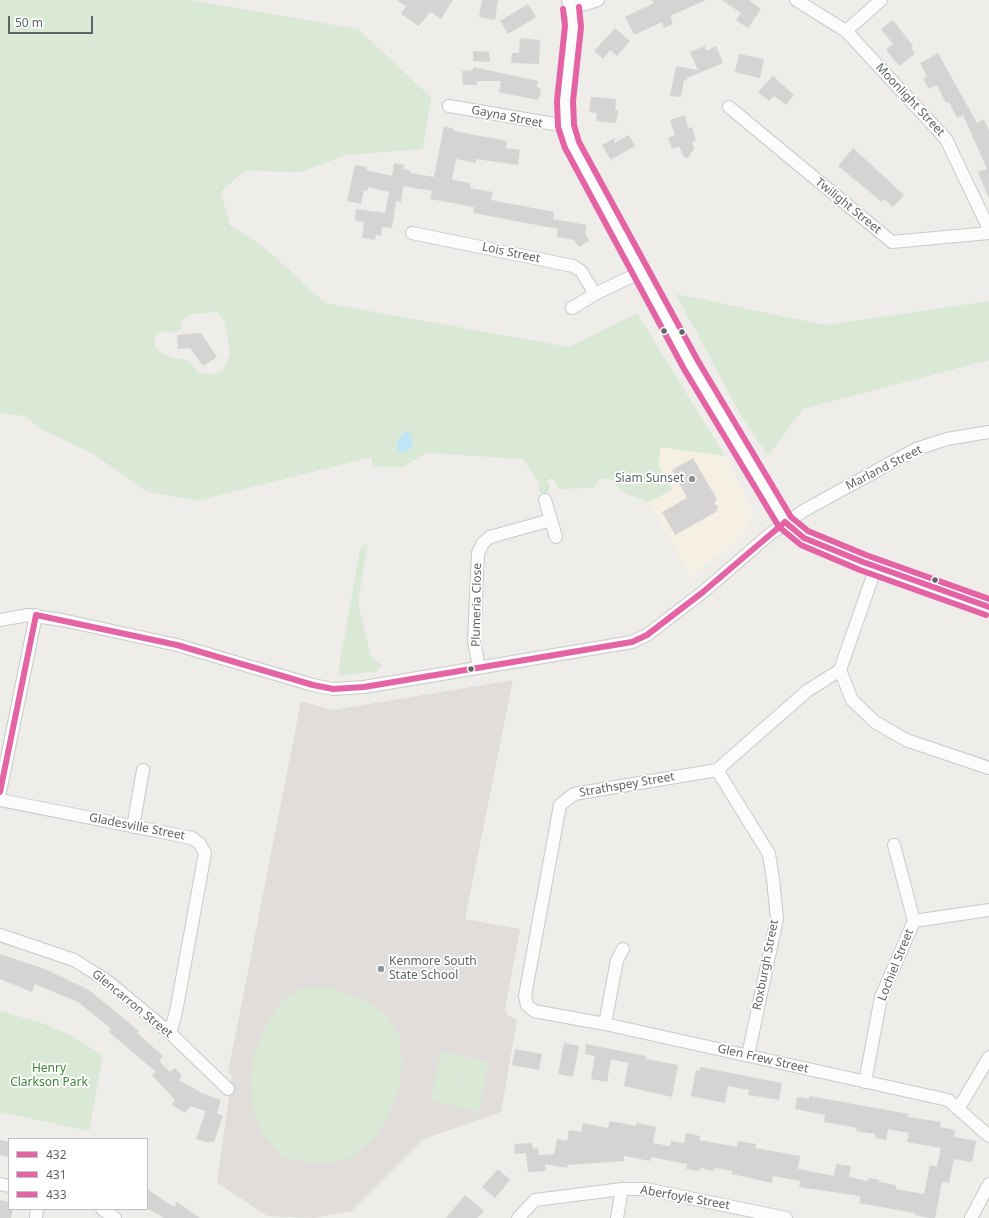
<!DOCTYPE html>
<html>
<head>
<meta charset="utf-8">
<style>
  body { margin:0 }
  #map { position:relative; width:989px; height:1218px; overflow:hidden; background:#eeedea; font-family:"Noto Sans",sans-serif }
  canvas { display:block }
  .legend { position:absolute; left:8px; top:1138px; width:140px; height:72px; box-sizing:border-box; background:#fff; border:1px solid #bfc1c2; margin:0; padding:5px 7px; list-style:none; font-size:12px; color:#5f6467 }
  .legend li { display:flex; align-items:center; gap:8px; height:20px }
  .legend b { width:20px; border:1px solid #bfc1c2 }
  .scale { position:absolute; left:8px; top:16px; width:85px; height:18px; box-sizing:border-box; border:2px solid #5f6467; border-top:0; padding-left:5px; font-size:12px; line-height:14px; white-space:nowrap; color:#5f6467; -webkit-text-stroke:3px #fff; paint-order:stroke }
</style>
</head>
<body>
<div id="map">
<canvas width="989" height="1218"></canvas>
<ul class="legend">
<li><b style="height:5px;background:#e463a4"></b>432</li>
<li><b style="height:5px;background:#e463a4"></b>431</li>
<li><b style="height:5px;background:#e463a4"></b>433</li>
</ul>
<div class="scale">50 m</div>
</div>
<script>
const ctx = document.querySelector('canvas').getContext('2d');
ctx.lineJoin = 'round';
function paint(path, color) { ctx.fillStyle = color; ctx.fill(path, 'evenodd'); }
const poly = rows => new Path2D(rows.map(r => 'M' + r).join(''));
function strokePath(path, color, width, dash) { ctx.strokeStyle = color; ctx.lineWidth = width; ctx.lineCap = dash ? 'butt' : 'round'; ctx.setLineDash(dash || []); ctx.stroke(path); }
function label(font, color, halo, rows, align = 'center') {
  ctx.font = font + ' "Noto Sans",sans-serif'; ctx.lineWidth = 3.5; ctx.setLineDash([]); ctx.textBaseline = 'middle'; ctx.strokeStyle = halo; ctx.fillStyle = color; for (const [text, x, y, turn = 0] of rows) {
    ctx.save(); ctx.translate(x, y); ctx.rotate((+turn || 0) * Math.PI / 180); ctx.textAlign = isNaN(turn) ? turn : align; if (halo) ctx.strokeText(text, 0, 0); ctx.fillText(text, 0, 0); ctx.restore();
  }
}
const commercial = poly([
  [660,447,725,456,752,510,750,524,744,534,691,577,649,502,672,490,659,465]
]);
const education = poly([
  [513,680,465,919,520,929,505,1009,508,1015,517,1020,501,1112,424,1139,352,1211,313,1218,268,1216,217,1183,232,1075,228,1073,301,701,333,710]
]);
const green = poly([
  [0,0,191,0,358,29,431,97,423,149,347,155,300,172,244,171,221,192,230,225,264,247,325,303,569,347,637,313,725,456,660,447,659,465,672,490,649,502,624,493,609,478,600,479,594,488,558,489,556,482,552,478,547,481,550,487,548,492,544,495,539,492,539,483,523,459,426,453,403,467,371,467,372,457,197,501,146,491,93,454,43,430,24,416,0,413],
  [218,312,225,322,230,353,224,369,212,375,199,373,188,360,174,358,162,353,155,347,155,337,161,331,175,333,182,328,181,321,192,314],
  [676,294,826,325,989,301,989,360,803,409,768,456,740,414],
  [368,543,358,603,371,657,383,665,377,671,342,676,338,673,360,549],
  [301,988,329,988,364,999,389,1018,400,1038,402,1061,398,1090,388,1117,373,1139,351,1158,320,1164,283,1157,262,1133,253,1107,251,1077,254,1053,267,1023,281,1002],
  [0,1011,39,1022,69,1034,103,1056,89,1131,0,1112],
  [441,1051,465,1056,454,1106,431,1101],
  [466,1057,489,1062,479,1112,455,1107]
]);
const water = poly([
  [407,430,412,436,411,438,413,444,410,449,402,453,398,451,397,448,398,440]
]);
const building = poly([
  [396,0,453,0,441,19,430,12,419,26,401,14,406,6],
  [482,0,498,0,495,20,479,17],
  [652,0,706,0,670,16,673,24,664,28,662,22,634,35,625,17,654,3],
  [722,0,749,0,761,9,748,28,736,20,741,13],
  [528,4,536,17,508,34,500,21],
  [893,20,913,46,911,48,915,54,899,66,886,50,893,44,881,29],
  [615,28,630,41,617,56,610,50,603,59,594,51],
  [520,38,540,40,539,64,511,63,512,53,519,53],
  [705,46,706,51,716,46,723,63,687,78,687,81,684,80,681,97,670,96,676,66,698,70,690,52],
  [473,51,489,52,490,62,473,61],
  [938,53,977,123,984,119,989,131,989,199,978,172,987,169,963,115,957,118,949,102,946,103,937,85,929,89,923,78,927,76,920,63],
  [739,54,764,59,760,78,735,72],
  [473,67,538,81,537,87,541,88,540,96,537,100,499,92,501,81,477,81,477,85,463,85,462,71,473,70],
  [773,76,794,95,786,105,774,96,769,101,758,92],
  [591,97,616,99,615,110,618,110,616,123,596,121,597,113,589,112],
  [685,115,688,128,692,127,696,141,692,142,694,149,687,159,683,156,679,146,672,149,668,138,675,135,670,120],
  [444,126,454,129,454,131,507,141,506,148,520,150,518,165,476,159,476,163,456,159,452,180,470,183,470,188,493,192,491,200,554,212,553,219,587,225,585,233,589,241,579,247,574,240,557,237,558,229,473,213,474,207,430,199,432,191,403,186,401,202,396,201,392,228,382,227,381,236,376,235,375,240,362,238,364,222,355,221,356,209,385,213,389,192,368,187,368,191,364,190,361,204,347,201,355,165,367,167,366,170,392,176,394,163,404,165,403,169,410,170,410,173,434,177],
  [629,135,635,146,612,159,612,162,602,145,615,138,614,143],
  [853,148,904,195,893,207,884,199,882,202,838,166],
  [201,333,217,357,203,366,190,348,178,349,177,335],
  [693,458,717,499,714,504,718,506,716,512,675,535,662,512,687,498,672,470],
  [0,954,45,969,89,990,139,1031,137,1033,163,1056,159,1061,170,1072,175,1068,182,1076,179,1080,202,1093,221,1100,217,1113,223,1116,214,1142,210,1141,210,1143,196,1139,206,1111,190,1106,185,1113,172,1105,175,1100,152,1075,156,1072,109,1032,111,1029,108,1026,78,1002,35,984,32,992,0,979],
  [564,1043,579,1046,573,1077,558,1074],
  [586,1044,646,1056,646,1059,678,1065,672,1097,624,1086,628,1063,611,1059,607,1082,591,1079,595,1056,585,1054],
  [515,1049,542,1054,539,1070,512,1065],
  [700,1067,782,1083,779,1100,748,1095,749,1090,728,1086,725,1103,691,1096,696,1070,700,1071],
  [809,1096,909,1114,908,1117,941,1122,940,1127,955,1130,954,1137,976,1141,972,1162,954,1159,949,1183,942,1182,935,1218,930,1218,915,1215,915,1213,859,1203,860,1196,799,1187,800,1181,773,1176,772,1183,732,1174,732,1171,715,1168,714,1171,700,1168,699,1171,686,1169,687,1164,651,1157,650,1161,624,1156,624,1161,568,1165,567,1168,545,1164,546,1171,528,1172,526,1153,515,1154,514,1144,532,1143,533,1149,538,1148,539,1155,554,1154,557,1139,567,1141,569,1130,581,1132,583,1123,608,1128,610,1121,636,1126,637,1123,656,1127,653,1143,670,1146,671,1141,684,1143,686,1133,700,1136,699,1140,737,1147,738,1141,756,1144,755,1148,800,1156,798,1169,834,1176,836,1164,851,1166,849,1177,868,1181,869,1178,879,1180,879,1182,896,1185,896,1189,924,1194,930,1165,937,1167,941,1148,907,1142,909,1133,888,1129,886,1140,875,1138,875,1134,856,1131,857,1128,824,1122,825,1115,795,1109,797,1097,809,1099],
  [0,1140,9,1142,9,1157,0,1155],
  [498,1169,510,1180,495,1198,482,1187],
  [147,1189,174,1207,177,1202,200,1218,164,1218,147,1208],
  [465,1195,484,1211,477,1218,446,1218],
  [0,1200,9,1202,9,1209,13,1209,11,1218,0,1218]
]);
const minor = poly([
  [568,0,574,17,565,101,566,126,572,145,691,365,785,522,804,538,863,562,989,607],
  [796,0,846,31,946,139,989,229],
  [571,8,598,0],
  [846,31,881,0],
  [449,106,566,126],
  [729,107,892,242,989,233],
  [412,233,573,266,581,271,595,294],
  [572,308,595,294,641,272],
  [545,500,556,537],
  [876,567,840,670,852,700,875,722,906,740,989,768],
  [0,620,28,615,62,620,177,645,313,685,333,689,364,687,632,642,647,635,703,592,770,534,805,510,916,449,947,439,989,432],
  [479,668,474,641,478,553,483,543,490,537,551,520],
  [840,670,807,691,717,770,574,794,560,805,525,996,527,1005,534,1011,605,1024,948,1100,989,1136],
  [717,770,769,854,773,879,777,919,748,1055],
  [0,792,36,615],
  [0,800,192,838,200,844,205,853,176,1012,170,1033],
  [133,827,143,770],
  [894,845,914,921],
  [0,935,74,960,106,980,170,1033,228,1089],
  [605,1024,617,960,623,949],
  [865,1082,881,997,914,921,989,910],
  [959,1108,989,1057],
  [0,1184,9,1186],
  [102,1209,115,1218],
  [36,1218,37,1209],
  [518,1218,535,1200,622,1189,646,1189,786,1218],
  [617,1218,622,1189],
  [971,1218,989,1184]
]);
const bus1 = poly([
  [785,522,804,538,863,562,989,607],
  [36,615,177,645,313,685,333,689,364,687,632,642,647,635,703,592,785,522],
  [0,792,36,615]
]);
const bus2 = poly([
  [563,9,565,26,557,101,558,127,565,148,684,369,779,527,801,545,860,570,986,615]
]);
const bus3 = poly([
  [579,7,581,27,573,101,574,125,579,142,698,361,791,517,808,531,866,555,989,599]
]);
const markers = [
  [664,331,3.5,"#5f6467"],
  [682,332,3.5,"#5f6467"],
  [692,479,4,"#919495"],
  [935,580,3.5,"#5f6467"],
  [471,669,3.5,"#5f6467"],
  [381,969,4,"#919495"]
];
const streetNames = [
  ["Moonlight Street",910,100,47],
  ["Gayna Street",507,117,11],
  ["Twilight Street",848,206,39],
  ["Lois Street",511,253,12],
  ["Marland Street",884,468,-27],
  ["Plumeria Close",477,605,-89],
  ["Strathspey Street",627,785,-10],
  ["Gladesville Street",137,827,11],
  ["Roxburgh Street",766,965,-79],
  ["Lochiel Street",896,965,-68],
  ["Glencarron Street",132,1004,39],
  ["Glen Frew Street",763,1059,13],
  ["Aberfoyle Street",685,1198,10]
];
const poiNames = [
  ["Siam Sunset",684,479],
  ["Kenmore South",389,962,"left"],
  ["State School",389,976,"left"]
];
const parkNames = [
  ["Henry",49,1069],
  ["Clarkson Park",49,1083]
];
paint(commercial, '#f6f0e4');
paint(education, '#e0ddda');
paint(green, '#dae9d6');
paint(water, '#c0e5f7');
paint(building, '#d5d4d3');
strokePath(minor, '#c9cac9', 14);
strokePath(minor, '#fcfcfc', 12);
strokePath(bus1, '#e463a4', 6);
strokePath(bus2, '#e463a4', 6);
strokePath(bus3, '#e463a4', 6);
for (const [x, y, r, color] of markers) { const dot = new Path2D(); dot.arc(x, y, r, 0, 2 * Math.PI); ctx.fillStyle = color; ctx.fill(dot); strokePath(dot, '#fff', 1.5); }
label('12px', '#5f6467', '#fff', streetNames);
label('12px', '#5f6467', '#fff', poiNames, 'right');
label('12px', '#3e8439', '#fff', parkNames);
</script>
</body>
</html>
